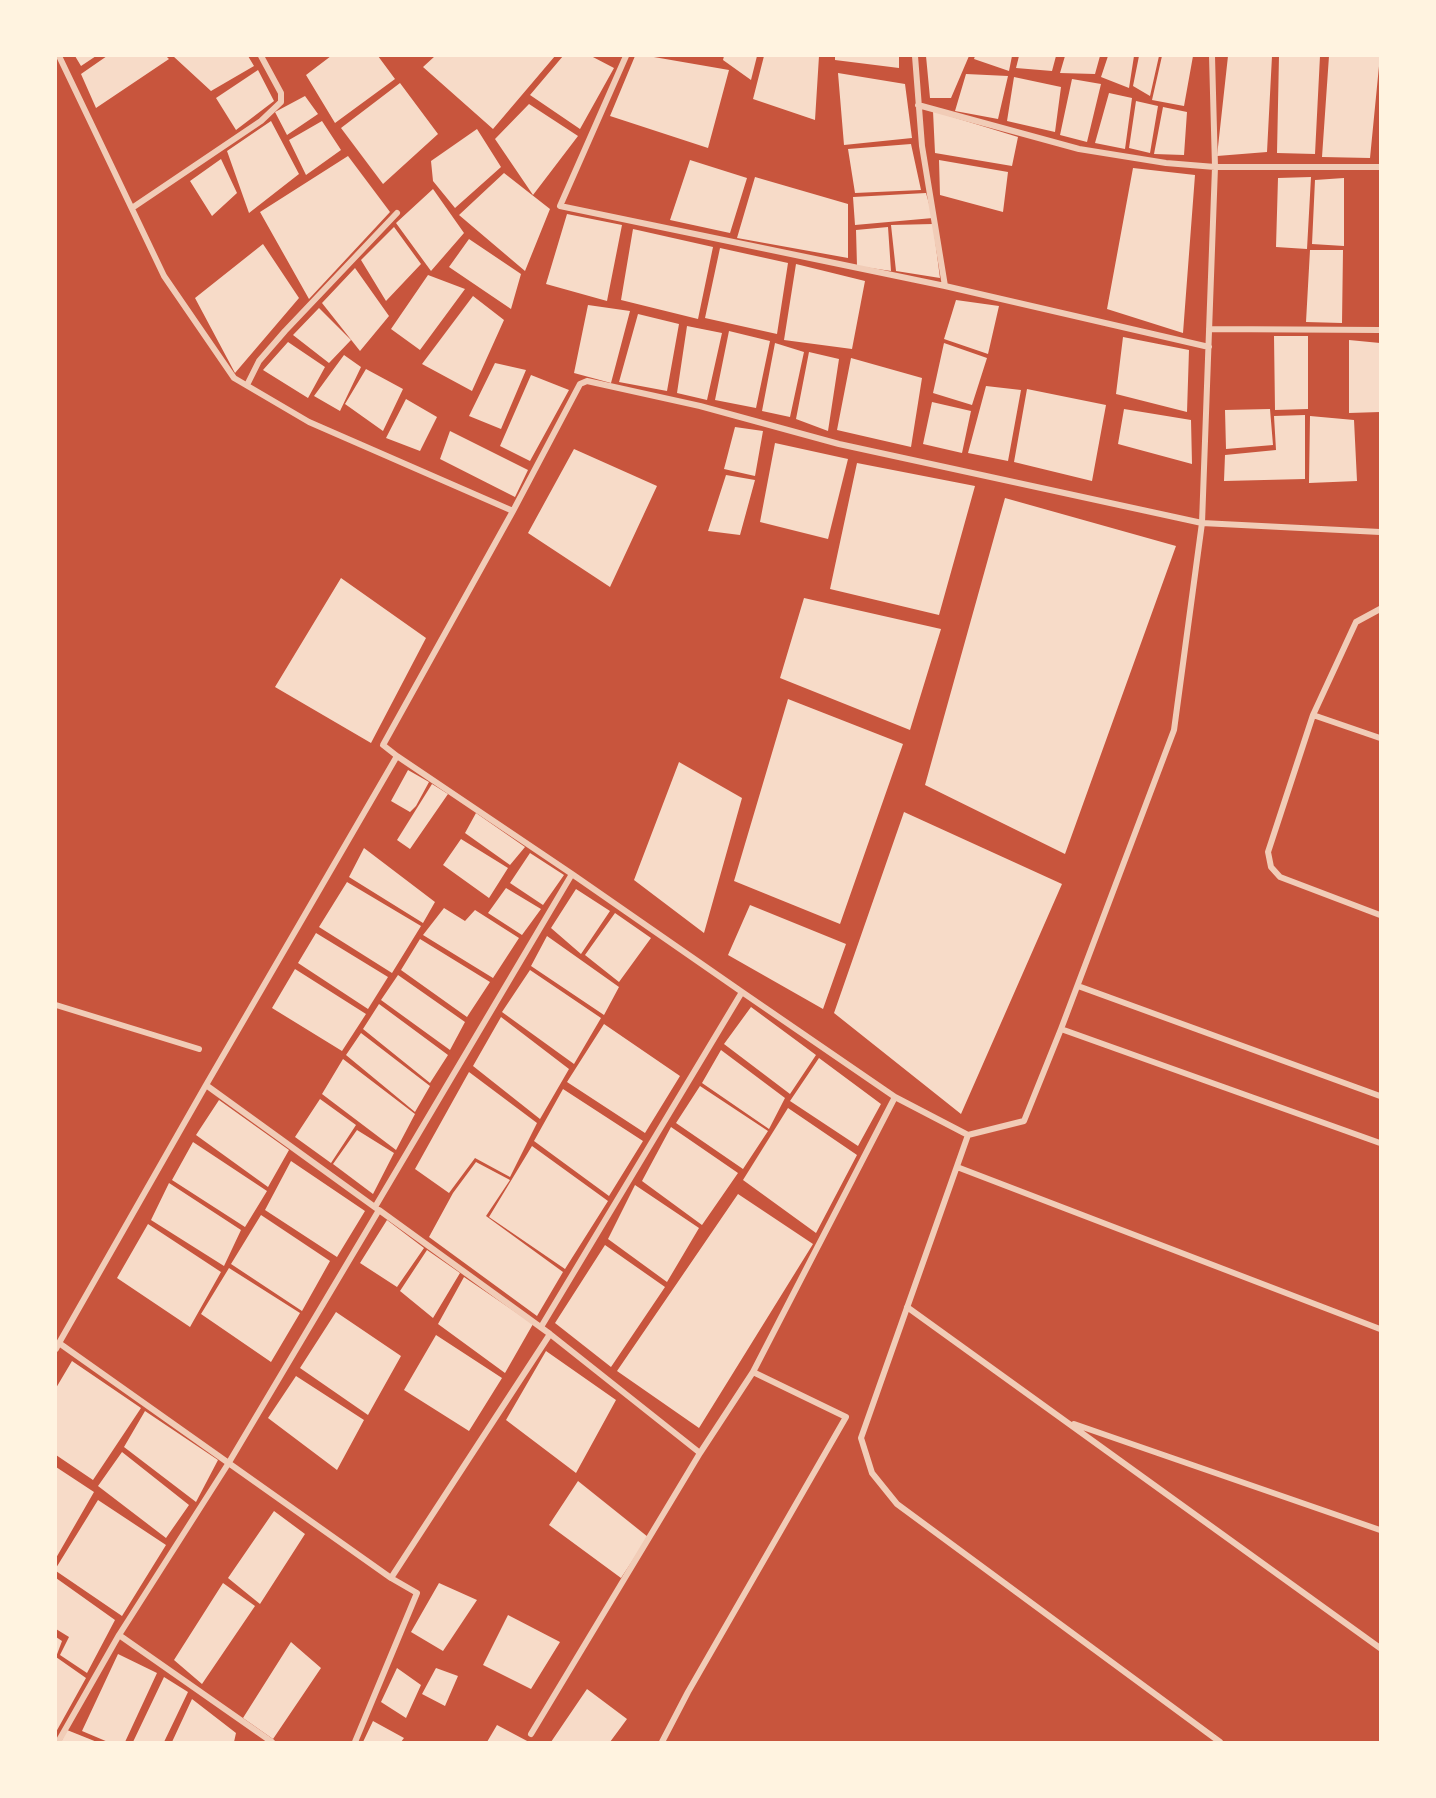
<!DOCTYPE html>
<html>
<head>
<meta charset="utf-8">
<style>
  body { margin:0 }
  #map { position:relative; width:1436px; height:1798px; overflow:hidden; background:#c8553d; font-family:Spectral,serif }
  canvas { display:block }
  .frame { position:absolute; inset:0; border:57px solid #fff3e0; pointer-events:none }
</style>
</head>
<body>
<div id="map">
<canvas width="1436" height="1798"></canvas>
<div class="frame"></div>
</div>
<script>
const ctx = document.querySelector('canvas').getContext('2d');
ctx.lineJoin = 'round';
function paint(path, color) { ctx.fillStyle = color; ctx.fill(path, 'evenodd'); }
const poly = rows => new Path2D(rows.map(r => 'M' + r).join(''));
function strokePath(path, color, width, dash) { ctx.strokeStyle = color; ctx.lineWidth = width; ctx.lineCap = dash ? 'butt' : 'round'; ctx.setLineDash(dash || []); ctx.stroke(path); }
const building = poly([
  [75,56,96,56,81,66],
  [107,56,166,56,169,59,96,108,81,74],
  [173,56,248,56,254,66,211,91],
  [331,56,378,56,395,79,335,123,306,75],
  [435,56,555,56,493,129,423,67],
  [563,56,591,56,614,68,580,129,530,95],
  [635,56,648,56,729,70,708,148,610,116],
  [724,56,757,56,751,80,723,60],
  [764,56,819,56,815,120,753,99],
  [835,56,899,56,899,68,835,60],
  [926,56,969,56,951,98,930,98],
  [975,56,1012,56,1009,71,974,59],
  [1019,56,1056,56,1052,71,1016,68],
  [1065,56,1100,56,1095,74,1060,73],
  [1108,56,1134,56,1129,88,1101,77],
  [1139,56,1159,56,1150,96,1133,86],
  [1162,56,1193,56,1184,106,1152,100],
  [1228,56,1272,56,1267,152,1217,156],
  [1279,56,1320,56,1315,154,1277,153],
  [1329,56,1380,56,1370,158,1322,157],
  [258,70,274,101,236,130,216,98],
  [838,73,905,84,912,138,844,145],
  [966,74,1008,76,998,119,955,111],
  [1014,77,1061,87,1055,132,1007,121],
  [1072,79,1101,84,1087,142,1060,135],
  [400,83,438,134,383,184,341,128],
  [1109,93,1132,98,1125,149,1095,143],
  [305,96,318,114,287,135,275,112],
  [1136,101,1158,106,1150,153,1129,148],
  [529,104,578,136,533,195,495,139],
  [1163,107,1187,112,1184,155,1154,154],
  [933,111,1018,137,1012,166,935,153],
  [271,121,299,174,249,213,227,151],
  [322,121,341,150,306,175,289,140],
  [477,129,501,167,455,208,433,181,431,161],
  [911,144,921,190,855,193,848,149],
  [348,156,390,212,309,299,260,212],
  [221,159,237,193,212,216,190,181],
  [690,160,747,178,730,233,670,220],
  [939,160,1008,172,1003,212,940,195],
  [1133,168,1195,175,1183,333,1107,309],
  [504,173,550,209,525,271,459,215],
  [755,177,848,204,848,258,737,238],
  [1311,177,1307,249,1276,247,1278,178],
  [1344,178,1344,246,1312,244,1315,180],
  [433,189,464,233,431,271,396,223],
  [926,193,933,218,855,225,853,197],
  [567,214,622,225,607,301,546,284],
  [933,224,940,278,896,271,891,225],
  [394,227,421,264,386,301,361,260],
  [888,227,891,271,857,266,856,230],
  [633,229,713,247,698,319,621,300],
  [469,239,521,274,511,309,449,267],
  [263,244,299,298,235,373,195,298],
  [720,248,788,263,777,334,705,318],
  [1310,250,1343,250,1342,323,1306,322],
  [796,264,865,281,852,349,784,340],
  [355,268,389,316,360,351,322,303],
  [428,275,465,289,420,350,391,329],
  [473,296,504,320,472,391,422,364],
  [956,300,999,306,988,354,944,339],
  [588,305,630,311,611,383,574,373],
  [319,308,351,340,329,363,293,335],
  [638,314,679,324,667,391,619,382],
  [687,326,722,333,707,400,677,393],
  [729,331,770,341,756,408,715,400],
  [1274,336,1308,336,1308,409,1275,410],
  [1123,337,1189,350,1187,412,1116,394],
  [1349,340,1380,343,1380,412,1349,413],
  [288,342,325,367,308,398,263,370],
  [775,343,804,352,790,417,762,411],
  [944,343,987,358,972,405,933,393],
  [809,352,839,359,828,431,796,419],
  [344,355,361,367,340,411,314,396],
  [851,358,922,378,911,447,837,430],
  [495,363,526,370,501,429,469,416],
  [366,369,403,389,383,431,345,404],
  [531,375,569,390,530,461,500,446],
  [986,386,1021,390,1008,461,968,453],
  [1027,389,1106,405,1092,481,1014,462],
  [406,399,437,417,420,451,386,438],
  [932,402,971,411,962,453,923,444],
  [1124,409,1191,420,1192,464,1118,444],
  [1270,409,1273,445,1226,449,1225,410],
  [1305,415,1305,479,1224,481,1225,455,1276,450,1274,416],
  [1310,416,1354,420,1357,481,1309,483],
  [735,427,763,431,755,476,724,469],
  [450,431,528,470,515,497,440,459],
  [775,443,848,459,828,539,760,522],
  [574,449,657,486,610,587,528,533],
  [857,463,975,486,939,615,830,589],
  [726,475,755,480,740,535,708,531],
  [1005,498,1176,546,1065,854,925,785],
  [341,578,426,638,371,743,275,687],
  [804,598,941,629,910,730,780,678],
  [788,699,903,744,840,924,734,881],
  [679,762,742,798,704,933,634,880],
  [408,770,429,782,416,806,410,812,391,801],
  [432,784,448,794,410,849,397,840],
  [904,812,1062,884,961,1114,834,1013],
  [476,813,525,847,510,865,465,833],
  [461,839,508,868,489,898,443,865],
  [364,848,435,902,423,923,349,877],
  [530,853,564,875,543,905,510,883],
  [347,882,421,926,392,973,319,927],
  [506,888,541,909,522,935,488,913],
  [576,889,610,911,581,954,551,928],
  [750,905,846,944,823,1009,728,955],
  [444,908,465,921,475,910,519,938,493,978,423,935],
  [615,913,651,938,619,982,585,955],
  [316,933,388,977,368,1009,298,963],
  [547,936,619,987,604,1015,531,966],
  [420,939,490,982,467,1017,401,970],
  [295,969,366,1014,342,1051,272,1008],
  [530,970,601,1018,574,1064,502,1012],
  [398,975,465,1022,450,1050,381,1000],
  [379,1004,448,1055,430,1083,363,1029],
  [751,1007,816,1055,790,1094,724,1044],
  [501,1017,569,1069,540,1119,473,1066],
  [604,1024,680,1076,645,1133,567,1082],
  [361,1033,430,1086,415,1112,346,1055],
  [721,1050,785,1098,769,1129,702,1083],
  [819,1058,881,1104,858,1146,790,1101],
  [343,1059,415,1114,396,1150,322,1094],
  [469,1072,537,1123,510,1177,475,1158,449,1193,415,1169],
  [700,1086,768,1131,743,1169,676,1123],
  [563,1089,643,1141,609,1196,534,1141],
  [320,1099,356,1125,331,1163,295,1137],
  [219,1100,289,1150,268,1187,196,1135],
  [788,1108,857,1155,816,1233,743,1180],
  [671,1127,738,1173,702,1225,642,1181],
  [357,1130,394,1153,373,1194,333,1164],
  [193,1142,267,1191,245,1227,172,1180],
  [532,1146,608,1201,565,1269,489,1217],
  [291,1161,365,1211,337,1257,265,1210],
  [476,1162,510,1180,486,1216,563,1272,537,1316,429,1237,453,1193],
  [169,1183,241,1230,224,1266,151,1220],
  [635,1185,699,1228,667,1282,608,1239],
  [738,1194,813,1244,699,1428,617,1371],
  [261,1215,330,1261,302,1311,231,1264],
  [387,1220,424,1248,397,1287,360,1263],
  [148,1224,221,1272,190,1327,117,1278],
  [605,1245,665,1287,611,1367,555,1323],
  [427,1250,460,1273,433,1318,400,1291],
  [229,1268,300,1313,271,1362,201,1314],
  [464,1277,533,1324,505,1373,438,1324],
  [336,1312,401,1356,368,1415,300,1368],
  [436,1335,502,1378,469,1431,404,1390],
  [546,1351,616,1400,576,1473,506,1420],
  [72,1361,141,1408,93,1480,56,1455,56,1388],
  [296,1376,364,1420,337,1470,268,1418],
  [145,1411,218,1460,196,1502,124,1447],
  [122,1452,189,1505,166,1538,98,1486],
  [56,1467,94,1492,56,1558],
  [578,1481,648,1537,621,1578,549,1525],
  [98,1500,166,1545,122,1616,56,1571,56,1568],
  [274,1511,305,1534,260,1604,228,1578],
  [56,1578,115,1620,87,1673,60,1655,69,1637,56,1629],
  [223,1583,255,1606,202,1684,174,1660],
  [439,1583,477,1600,443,1651,411,1632],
  [508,1615,560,1642,531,1689,483,1665],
  [56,1637,62,1641,56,1657],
  [291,1642,321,1668,273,1739,243,1718],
  [118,1654,157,1673,125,1742,108,1742,82,1731],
  [56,1657,86,1678,56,1732],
  [397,1668,421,1685,406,1718,381,1702],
  [436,1668,458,1676,445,1706,422,1694],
  [164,1677,188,1692,164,1742,133,1742],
  [587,1689,627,1719,610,1742,551,1742],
  [192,1699,236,1733,234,1742,172,1742],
  [373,1721,404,1738,401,1742,363,1742],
  [497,1725,529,1742,487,1742],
  [67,1730,97,1742,61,1742]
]);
const minor = poly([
  [59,56,164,276,234,378,309,422,513,511],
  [626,56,560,206,945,286,1209,347],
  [915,56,922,146,945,286],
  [1212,56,1215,167,1202,523,1380,532],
  [918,105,1079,149,1166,163,1215,167,1380,167],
  [132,208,261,121,281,102,281,93,261,56],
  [1209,329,1380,330],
  [247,385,259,361,285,331,397,213],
  [1380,609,1356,622,1313,715,1268,852,1271,867,1280,877,1380,915],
  [1313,715,1380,738],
  [397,756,383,745,513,511,580,384,587,381,700,406,839,444,1202,523,1174,730,1061,1029,1024,1121,968,1135,895,1097],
  [1078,986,1380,1096],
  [742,992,895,1097,753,1372],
  [56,1005,199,1049],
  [1061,1029,1380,1143],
  [206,1085,397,756,572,874,375,1207],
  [968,1135,861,1438,872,1473,897,1504,1220,1742],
  [957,1167,1380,1329],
  [907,1307,1380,1648],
  [541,1327,742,992,572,874],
  [550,1334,700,1453,753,1372,846,1417,688,1692,662,1742],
  [59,1343,206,1085,376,1208],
  [56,1349,59,1343,391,1578],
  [1074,1424,1380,1530],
  [119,1635,272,1742],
  [531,1734,700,1453],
  [58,1742,119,1635,228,1464,379,1210,550,1334,391,1578,417,1593,355,1742]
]);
paint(building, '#f7dbc8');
strokePath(minor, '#f1ccb7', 6);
</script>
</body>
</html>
